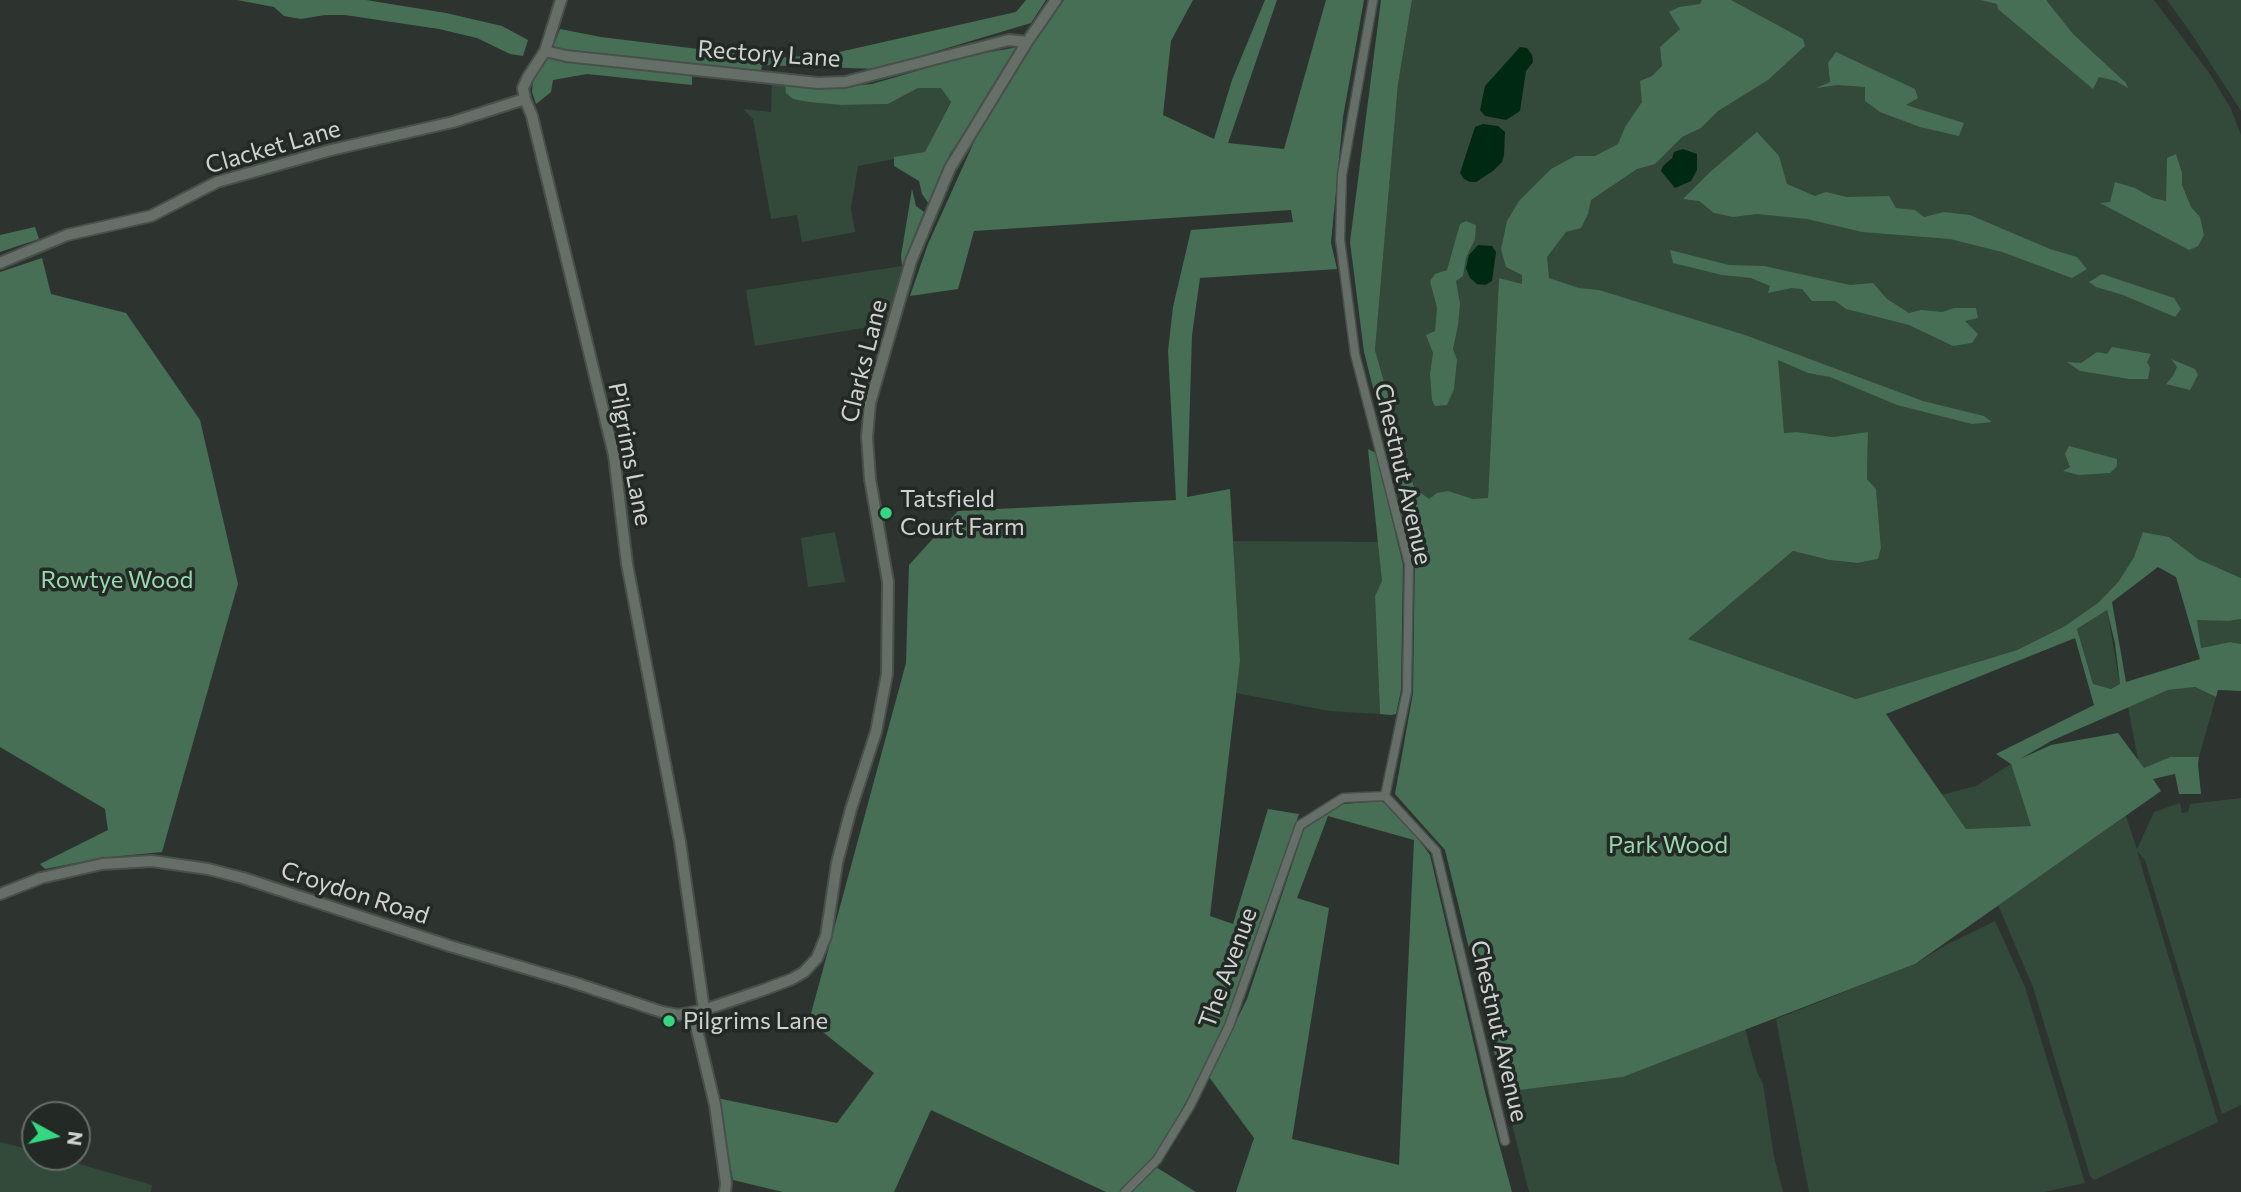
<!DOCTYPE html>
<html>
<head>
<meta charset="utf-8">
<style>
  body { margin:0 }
  #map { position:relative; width:2241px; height:1192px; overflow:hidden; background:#2d342f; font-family:Commissioner,sans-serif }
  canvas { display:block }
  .north { position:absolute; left:21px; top:1101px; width:70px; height:70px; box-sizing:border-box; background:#232a25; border:2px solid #686e6a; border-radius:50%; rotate:98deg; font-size:19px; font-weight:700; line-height:28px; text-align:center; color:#cfd4d1 }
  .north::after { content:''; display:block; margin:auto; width:24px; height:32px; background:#35d881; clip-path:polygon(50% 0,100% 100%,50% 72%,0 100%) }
</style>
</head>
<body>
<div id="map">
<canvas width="2241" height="1192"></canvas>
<div class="north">N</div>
</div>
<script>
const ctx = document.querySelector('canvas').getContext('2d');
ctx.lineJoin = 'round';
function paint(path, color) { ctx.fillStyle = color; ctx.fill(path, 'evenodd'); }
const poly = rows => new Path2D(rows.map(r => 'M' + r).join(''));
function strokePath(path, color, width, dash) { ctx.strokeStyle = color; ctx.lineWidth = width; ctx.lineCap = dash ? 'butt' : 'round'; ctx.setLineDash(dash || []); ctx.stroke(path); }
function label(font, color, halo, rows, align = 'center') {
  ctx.font = font + ' Commissioner,sans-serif'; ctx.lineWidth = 7; ctx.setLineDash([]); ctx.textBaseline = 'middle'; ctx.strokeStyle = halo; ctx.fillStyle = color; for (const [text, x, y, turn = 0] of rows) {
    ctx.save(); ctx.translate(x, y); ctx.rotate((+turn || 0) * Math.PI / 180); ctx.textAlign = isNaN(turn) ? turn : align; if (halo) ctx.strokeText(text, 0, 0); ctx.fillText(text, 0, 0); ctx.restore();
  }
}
const green = poly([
  [1412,0,2154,0,2210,74,2231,109,2241,135,2241,578,2198,559,2169,537,2144,532,2134,557,2119,581,2098,603,2065,626,2017,650,1856,699,1687,639,1793,551,1829,560,1856,563,1878,559,1881,548,1876,489,1867,479,1868,433,1833,437,1797,432,1783,433,1778,370,1709,340,1499,278,1473,799,1425,523,1375,350,1398,84],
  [2167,0,2241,0,2241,111,2189,30],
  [772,83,785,84,793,99,840,105,888,104,918,88,930,87,941,87,951,101,925,153,858,166,851,208,855,232,802,242,797,215,771,219,753,119,743,109,771,112],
  [902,266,887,324,755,346,746,290],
  [835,532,845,582,808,587,801,538],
  [1233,541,1379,542,1382,581,1375,596,1380,714,1329,711,1236,693,1240,661],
  [2107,610,2120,685,2111,689,2093,684,2077,629],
  [2196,619,2229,621,2241,619,2241,644,2230,642,2200,648],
  [2195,687,2216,697,2199,757,2170,757,2140,770,2128,707,2168,690],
  [2011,764,2031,826,1966,829,1941,795,1976,786],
  [2241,798,2241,1105,2222,1114,2145,860,2137,851,2218,1122,2094,1180,2090,1176,2033,987,1998,905,2126,816,2137,849,2154,812,2180,803,2182,813,2188,812,2190,804],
  [1995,921,2025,987,2085,1183,2044,1192,1809,1192,1776,1019,1915,964,1946,945],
  [1745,1029,1757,1072,1763,1084,1774,1157,1783,1192,1529,1192,1504,1092,1623,1077],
  [0,1142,35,1151,35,1157,55,1157,152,1185,151,1192,0,1192]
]);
const forest = poly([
  [237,0,366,0,446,13,502,26,528,40,523,56,510,54,477,38,439,29,345,15,325,15,301,19,284,16,274,7],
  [1026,0,1046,0,1031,23,877,69,762,65,761,71,575,53,553,47,560,29,601,37,771,58,826,55,1016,12],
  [1064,0,1193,0,1171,41,1163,115,1214,139,1232,80,1265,0,1277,0,1228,143,1284,149,1326,0,1364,0,1343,117,1331,243,1337,269,1200,278,1192,335,1187,497,1230,489,1240,661,1210,916,1233,924,1268,809,1299,814,1218,1042,1158,1154,1120,1192,1106,1192,931,1110,894,1192,783,1192,733,1180,717,1098,837,1123,874,1073,809,1021,906,663,909,565,958,511,1176,500,1168,351,1173,307,1191,230,1293,222,1291,210,974,231,958,289,910,296,928,244,979,131,1037,36],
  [1381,0,1412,0,1398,84,1375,350,1416,494,1421,493,1429,499,1437,493,1448,491,1473,499,1488,498,1499,278,1522,284,1522,275,1506,267,1501,249,1507,221,1519,201,1551,169,1575,156,1595,156,1618,144,1625,127,1642,102,1640,81,1652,76,1662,66,1660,47,1680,29,1669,12,1679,7,1700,4,1702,0,1731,0,1803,39,1805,46,1768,80,1718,111,1701,128,1682,137,1655,164,1637,169,1591,200,1588,214,1581,228,1566,232,1547,257,1549,278,1579,288,1599,290,1745,335,1923,401,1984,416,1992,422,1972,424,1897,405,1830,377,1808,373,1778,360,1784,433,1797,432,1833,437,1868,432,1867,479,1876,489,1881,548,1878,559,1857,563,1829,560,1793,551,1688,639,1856,699,2017,650,2065,626,2098,603,2119,581,2134,557,2143,532,2169,537,2198,559,2241,578,2241,619,2229,621,2197,620,2201,648,2230,642,2241,644,2241,691,2218,690,2216,697,2195,687,2168,690,2051,741,2020,759,2051,745,2118,733,2144,768,2170,757,2199,757,2198,764,2201,794,2179,794,2175,774,2153,779,2161,791,1915,964,1623,1077,1504,1092,1445,850,1395,794,1413,693,1415,553,1364,352,1350,242],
  [2158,567,2176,577,2200,659,2126,682,2112,602],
  [2107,610,2115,643,2120,684,2111,689,2093,684,2077,629],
  [2075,638,2094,705,1996,754,2011,764,2031,826,1966,829,1886,714],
  [1980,0,2046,0,2073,34,2126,83,2128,88,2116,81,2099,77,2093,89,1998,9,1997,4],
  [1018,47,991,94,950,154,929,204,922,194,919,181,894,166,894,157,925,152,951,102,941,88,918,88,888,104,841,105,809,102,793,99,786,93,785,84,832,88,872,84,968,56],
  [1836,52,1915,89,1918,98,1906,105,1964,123,1959,136,1920,127,1880,112,1865,101,1865,87,1838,85,1816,88,1830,82,1828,63],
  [547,57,692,75,692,85,587,74,553,80,551,92,536,104,532,92,533,77],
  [1757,132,1779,156,1787,184,1815,196,1826,192,1847,197,1889,196,1896,208,1915,210,1924,217,1944,212,1970,215,2050,249,2077,257,2087,269,2072,278,2002,252,1950,239,1862,232,1807,219,1757,214,1733,217,1714,213,1699,201,1683,199,1710,172],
  [2176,154,2182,173,2182,185,2191,207,2200,217,2204,235,2198,246,2189,250,2100,203,2110,202,2115,182,2135,188,2153,198,2166,201,2167,158],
  [912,189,916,206,924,212,902,266,901,256],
  [1466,221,1476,225,1475,239,1466,258,1463,276,1456,281,1460,304,1458,325,1453,349,1457,360,1454,389,1447,405,1435,406,1432,400,1430,374,1433,353,1426,335,1435,331,1437,308,1430,281,1435,274,1447,270,1460,224],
  [35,227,39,239,0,252,0,235],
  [1670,250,1729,265,1764,266,1850,285,1873,283,1887,299,1909,313,1921,310,1942,312,1954,308,1976,308,1978,318,1965,321,1978,334,1972,343,1953,346,1909,325,1846,309,1835,301,1812,301,1802,289,1792,288,1768,293,1770,286,1751,278,1722,275,1673,263],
  [42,258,51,294,126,313,200,420,238,584,162,852,101,858,45,869,40,864,108,830,105,809,0,747,0,272],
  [2102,274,2174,298,2181,309,2175,317,2123,295,2096,287,2089,282],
  [2112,347,2151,354,2147,362,2150,368,2148,379,2129,379,2080,371,2067,362,2081,363,2097,352,2107,354],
  [2171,359,2195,369,2198,375,2190,390,2166,384,2173,376,2177,367],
  [2069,446,2117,459,2117,466,2110,473,2079,475,2063,471,2070,467,2065,454],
  [1368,449,1376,453,1403,565,1401,690,1396,714,1391,715,1380,714,1375,596,1382,581],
  [1382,801,1414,833,1430,855,1486,1096,1512,1192,1236,1192,1254,1138,1209,1077,1247,999,1304,829,1343,804],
  [1328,816,1414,840,1399,1165,1292,1139,1329,908,1297,898],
  [1156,1167,1196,1192,1131,1192]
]);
const water = poly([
  [1520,47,1527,48,1532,55,1533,62,1526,71,1520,111,1506,120,1485,116,1480,110,1485,86],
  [1483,124,1498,126,1505,132,1504,155,1502,162,1493,171,1476,182,1470,182,1464,179,1460,173,1475,127],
  [1683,149,1697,154,1697,170,1691,181,1675,188,1661,171,1663,166,1672,158,1674,152],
  [1478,245,1492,246,1496,252,1492,281,1485,285,1477,284,1470,278,1466,268,1469,255]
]);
const street = poly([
  [1373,0,1342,175,1340,239,1355,354,1409,564,1407,691,1385,796],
  [1385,796,1436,851,1505,1141],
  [1125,1192,1157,1160,1190,1106,1229,1026,1300,825,1343,798,1385,796]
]);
const secondary = poly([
  [561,0,545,51,528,77,523,88,525,99,532,116,614,455,627,564,680,842,704,1010],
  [545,51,566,56,818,83,845,82,1009,40,1027,42],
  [0,263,67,235,151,216,217,182,331,150,453,122,525,99],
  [0,894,41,878,102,864,152,861,208,869,243,878,450,946,572,982,662,1012,678,1015,704,1010,763,990,792,979,804,972,817,958,826,936,837,863,851,809,876,732,887,674,888,582,870,479,867,437,870,403,911,261,950,168,1027,42,1056,0],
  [693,1013,715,1105,726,1183,725,1192]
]);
const markers = [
  [886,513,7,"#35d881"],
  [669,1021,7,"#35d881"]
];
const streetNames = [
  ["Rectory Lane",769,54,4],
  ["Clacket Lane",273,147,-16],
  ["Clarks Lane",864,361,-76],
  ["Pilgrims Lane",630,454,79],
  ["Chestnut Avenue",1403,474,77],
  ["Croydon Road",355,893,18],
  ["The Avenue",1228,968,-70],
  ["Chestnut Avenue",1499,1031,77]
];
const poiNames = [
  ["Tatsfield",900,499],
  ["Court Farm",900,527],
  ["Pilgrims Lane",683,1021]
];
const parkNames = [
  ["Rowtye Wood",117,580],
  ["Park Wood",1668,845]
];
paint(green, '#33493a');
paint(forest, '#476f55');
paint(water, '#002912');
strokePath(street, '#49504b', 11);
strokePath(secondary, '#49504b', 14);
strokePath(street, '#666e68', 8);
strokePath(secondary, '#666e68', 10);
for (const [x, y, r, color] of markers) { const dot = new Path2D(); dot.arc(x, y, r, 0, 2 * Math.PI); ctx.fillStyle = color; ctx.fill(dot); strokePath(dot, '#232a25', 2.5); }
label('24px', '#cfd4d1', '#232a25', streetNames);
label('24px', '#cfd4d1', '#232a25', poiNames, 'left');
label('24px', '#98daad', '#232a25', parkNames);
</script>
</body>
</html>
